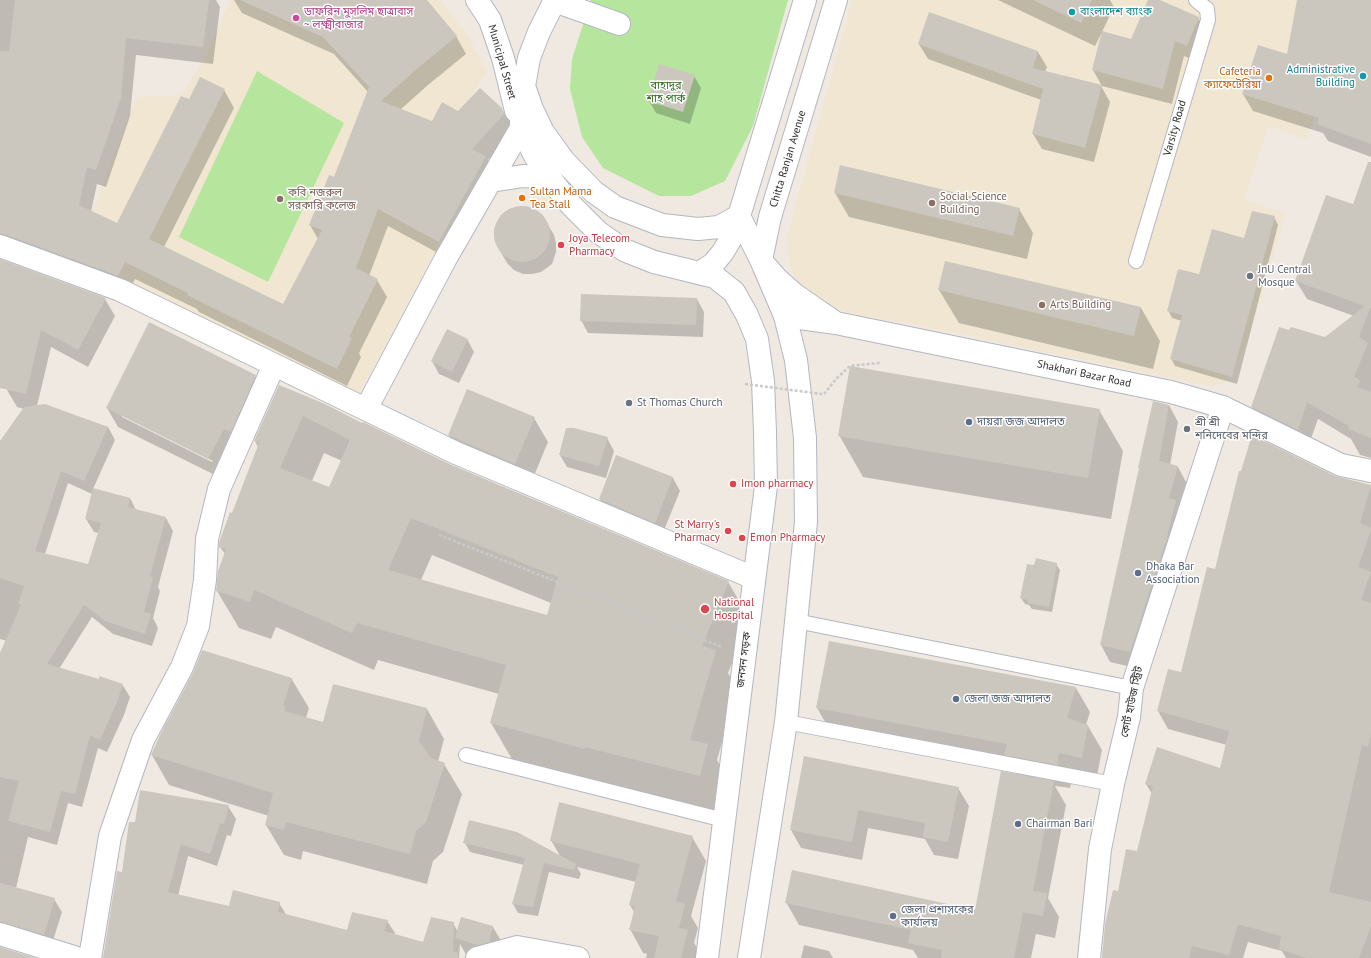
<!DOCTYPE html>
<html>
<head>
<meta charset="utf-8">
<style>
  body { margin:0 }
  canvas { display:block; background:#efe9e1 }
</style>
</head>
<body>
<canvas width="1371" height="958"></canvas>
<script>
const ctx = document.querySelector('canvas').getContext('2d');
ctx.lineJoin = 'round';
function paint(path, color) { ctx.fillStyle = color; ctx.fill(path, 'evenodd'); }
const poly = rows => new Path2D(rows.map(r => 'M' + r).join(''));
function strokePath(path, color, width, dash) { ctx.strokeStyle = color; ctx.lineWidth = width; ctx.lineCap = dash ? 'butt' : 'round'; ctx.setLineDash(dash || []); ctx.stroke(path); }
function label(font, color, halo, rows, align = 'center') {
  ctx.font = font + ' "PT Sans","Noto Sans Bengali",sans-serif'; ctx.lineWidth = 3; ctx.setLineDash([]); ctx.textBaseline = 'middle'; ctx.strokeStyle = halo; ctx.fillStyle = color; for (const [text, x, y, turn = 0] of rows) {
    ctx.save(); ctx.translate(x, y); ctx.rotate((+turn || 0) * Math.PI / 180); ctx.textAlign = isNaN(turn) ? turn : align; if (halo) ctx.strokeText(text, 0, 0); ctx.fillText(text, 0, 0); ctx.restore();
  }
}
const education = poly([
  [230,0,440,0,467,34,487,73,460,111,458,140,486,156,354,403,70,271,136,97,181,95,205,58],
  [852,0,1371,0,1324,94,1306,139,1269,126,1244,200,1286,213,1248,341,1226,383,1209,386,912,324,859,315,827,307,800,286,789,265,787,237]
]);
const green = poly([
  [591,0,788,0,753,126,725,181,691,196,659,196,603,168,582,137,570,89,572,59],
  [257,71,344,123,268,282,179,237]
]);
const shadow = poly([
  [0,0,216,0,220,7,213,64,136,55,130,116,106,187,97,184,91,212,117,224,189,100,224,90,234,108,164,247,284,306,318,239,310,225,334,178,368,92,334,54,242,13,234,0,426,0,456,36,466,54,428,85,400,110,432,122,459,112,501,108,512,126,513,132,488,160,496,174,449,259,388,226,369,276,377,280,387,297,359,353,361,357,347,386,199,312,197,309,135,279,128,293,0,256],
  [998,0,1110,0,1114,7,1102,32,1132,40,1149,0,1157,0,1198,18,1208,34,1196,61,1184,56,1172,104,1102,86,1093,70,1102,34,1101,34,1095,46],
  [1298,0,1371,0,1371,157,1328,141,1323,133,1253,111,1243,94,1288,55],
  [930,13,1038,52,1047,67,1045,72,1101,86,1110,102,1094,162,1042,149,1033,134,1041,100,928,59,919,44],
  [694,76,701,88,690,124,656,113,649,101],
  [1371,184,1371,458,1360,455,1351,439,1318,419,1308,447,1262,425,1252,407,1289,331,1325,338,1354,316,1307,299,1296,281],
  [835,193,1019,209,1033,233,1027,259,849,217],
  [518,207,526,207,535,210,542,215,554,235,556,243,556,252,552,264,541,272,532,274,523,274,514,270,507,263,495,242,494,233,496,224,501,215,509,209],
  [1274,217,1278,225,1237,384,1175,366,1171,358,1182,321,1172,318,1168,310,1245,239],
  [0,260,105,299,115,316,88,367,51,347,37,406,45,405,108,427,115,440,93,489,130,498,136,510,166,518,173,531,158,587,160,591,153,618,158,628,152,646,113,634,92,617,59,669,99,680,122,684,130,697,124,715,107,752,98,748,82,807,68,803,57,845,28,837,16,888,54,899,62,912,51,947,0,936,0,652,11,654,14,643,0,639,0,443,24,409,17,407,7,390,13,361,0,358],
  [68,483,92,494,86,519,94,532,99,533,89,565,45,554],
  [939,290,1141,308,1160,341,1153,369,959,323],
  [697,299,704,312,703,337,588,333,581,320],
  [467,339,474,352,459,383,439,374,432,361],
  [255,376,266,394,219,477,118,427,107,408],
  [122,415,213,461,212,462,122,417],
  [279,386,451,465,728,582,750,619,728,673,737,689,717,760,729,783,721,814,513,761,491,723,499,694,378,660,374,670,276,627,271,639,239,628,217,591,225,554,220,547,258,447,255,441],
  [324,453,342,461,330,488,312,481],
  [432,555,551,603,548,616,421,580],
  [1169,405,1178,422,1170,465,1178,467,1187,484,1140,669,1110,662,1101,645,1140,470],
  [1099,410,1123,451,1111,519,863,477,839,435],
  [534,418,548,442,529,488,463,459,449,435],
  [607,438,614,451,606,478,567,467,560,455],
  [617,456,673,478,680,491,662,535,607,512,600,499],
  [1335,477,1371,487,1371,958,1286,958,1282,951,1248,942,1243,958,1103,958,1119,893,1138,852,1152,794,1146,784,1221,769,1227,745,1168,729,1158,711,1182,673,1216,570],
  [1056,564,1060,570,1052,612,1032,609,1029,605,1025,604,1021,598,1035,567],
  [291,678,309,708,306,718,323,723,334,685,427,709,444,739,438,762,444,764,462,794,443,852,433,861,427,884,303,851,301,860,284,855,266,825,269,816,169,785,152,755],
  [1076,688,1090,712,1086,725,1088,726,1102,750,1096,781,1073,777,1070,788,1055,786,1066,805,1048,898,1059,917,1055,938,1036,934,1031,958,918,958,913,950,799,925,786,902,976,911,1018,776,1012,766,831,732,817,708],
  [805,758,958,788,969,806,958,859,934,855,925,839,868,828,862,860,801,848,791,830],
  [228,806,236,819,231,836,227,835,217,866,188,856,178,896,230,908,279,903,287,916,348,932,387,921,395,933,394,935,424,944,453,923,458,932,462,918,493,927,507,951,468,958,460,944,459,958,104,958,136,823],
  [692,837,706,861,691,916,698,928,694,943,701,954,700,958,646,958,647,954,643,953,630,929,634,912,630,905,636,882,577,867,581,874,579,879,549,872,538,916,518,913,513,904,524,865,470,852,465,843,560,856,551,840],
  [804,945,829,951,833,958,801,958]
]);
const building = poly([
  [15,0,209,0,203,47,126,38,121,98,96,170,87,167,79,205,117,223,181,96,189,99,200,77,225,89,149,239,283,304,322,230,309,225,329,175,334,177,369,87,323,37,240,0,427,0,457,36,419,67,381,101,432,121,442,102,458,111,480,88,502,108,504,114,472,149,486,156,439,242,378,209,356,268,378,279,349,337,352,338,337,369,187,295,188,293,125,262,118,276,4,234,0,234,0,51,9,51],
  [1033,0,1092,0,1081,23],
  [1148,0,1160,0,1199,17,1187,46,1175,41,1163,89,1092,70,1102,31,1131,39],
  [1297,0,1371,0,1371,144,1317,124,1319,118,1242,94,1258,45,1287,54],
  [929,12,1038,51,1033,68,1102,85,1085,148,1032,134,1043,89,918,44],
  [659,64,695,75,683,112,648,101],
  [1368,162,1371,162,1371,308,1370,308,1359,337,1368,343,1354,377,1360,380,1357,387,1371,392,1371,438,1348,429,1349,426,1307,402,1298,430,1251,407,1279,327,1289,330,1291,327,1325,337,1365,306,1295,281,1326,195,1353,204],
  [840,165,1020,208,1013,236,834,193],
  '494 234a28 28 0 1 1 56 0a28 28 0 1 1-56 0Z',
  [1252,211,1275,216,1232,377,1170,359,1182,315,1167,311,1178,269,1199,274,1212,229,1244,238],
  [0,259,106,298,78,350,41,330,26,394,0,388],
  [945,261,1141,307,1134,336,938,290],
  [581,294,697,298,696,325,580,321],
  [149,322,256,375,231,432,224,429,208,459,106,408],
  [447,329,468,339,452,372,431,361],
  [850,366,1100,409,1088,478,838,436],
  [279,385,325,404,362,423,363,422,451,465,729,581,702,646,716,650,690,740,708,744,700,776,585,747,585,749,490,723,506,665,357,623,352,633,254,590,250,602,216,591,218,571,226,549,219,547,219,543,230,512,232,513,259,443,254,441],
  [303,416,350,440,329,487,280,468],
  [411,518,558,577,547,615,388,570],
  [467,389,535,417,515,464,448,435],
  [1153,401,1169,405,1159,461,1178,466,1169,498,1176,500,1166,541,1130,652,1100,645,1139,468,1138,468],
  [45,404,108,427,84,481,61,471,35,551,88,564,101,523,85,519,93,488,130,498,128,507,166,517,150,576,153,578,144,612,151,614,145,634,105,621,84,605,47,664,99,679,99,676,123,684,117,702,100,740,90,735,75,794,61,791,50,832,8,821,19,781,0,777,0,653,21,605,18,604,24,586,0,578,0,441,24,407],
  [566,428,574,428,608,437,599,466,559,455],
  [1252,435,1335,476,1371,485,1360,523,1371,528,1371,530,1358,567,1371,572,1361,600,1371,603,1371,734,1368,747,1362,745,1329,892,1371,902,1371,926,1359,958,1307,958,1279,949,1281,936,1238,924,1229,955,1192,946,1189,958,1102,958,1105,924,1113,890,1118,891,1126,849,1137,851,1153,786,1145,784,1157,747,1220,768,1229,731,1157,711,1168,669,1181,672,1207,567,1215,569,1239,471,1241,471],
  [616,455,673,477,655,523,599,499],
  [1036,558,1057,563,1049,607,1027,603,1028,600,1020,598,1027,564,1034,565],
  [829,641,1076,687,1067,718,1088,725,1082,758,1059,753,1057,765,1004,755,1007,744,816,708],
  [202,650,292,678,283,705,285,706,284,711,323,722,333,684,427,708,419,741,431,758,445,763,426,822,416,831,410,854,286,822,284,830,265,825,273,793,151,755,162,731,193,673],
  [804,756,959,787,948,842,923,837,925,823,858,810,852,842,790,830],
  [1001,771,1054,781,1033,891,1047,893,1043,916,1023,912,1014,958,941,958,942,950,908,943,911,930,785,903,792,870,975,910],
  [140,790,229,805,224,824,220,823,210,854,181,844,168,892,229,906,233,890,280,902,278,912,347,930,352,912,388,920,384,931,423,942,431,917,454,922,453,951,458,953,458,958,103,958,117,871,122,872,129,822,135,822],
  [559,802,693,836,676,901,685,904,679,928,688,930,681,958,654,958,659,936,629,930,635,907,629,905,640,864,550,841],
  [469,820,517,832,576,864,574,870,544,863,533,907,512,904,525,858,463,843],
  [0,883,55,898,44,935,0,922],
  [461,917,493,926,489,942,478,945,455,938],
  [0,947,35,958,0,958]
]);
const path = poly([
  [824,394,837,378,850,366,880,363],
  [439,535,722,647]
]);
const lane = poly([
  [1136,261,1208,20,1207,9,1196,0],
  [796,621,1132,688],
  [786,722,1113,784],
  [466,755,724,820]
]);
const street = poly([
  [554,1,619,24],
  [491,181,523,176,538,177,553,182],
  [0,246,120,290,456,453,754,578],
  [763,263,777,279,794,294,833,321],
  [785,316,836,323,1171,392,1223,407,1341,465,1371,471],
  [366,409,446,258,521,128],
  [0,934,77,958],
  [90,958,110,836,143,740,182,667,198,626,205,580,207,539,219,489,274,365],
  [477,958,517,947,578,958],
  [1089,958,1100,849,1113,784,1129,717,1132,688,1223,407]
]);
const secondary = poly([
  [477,0,490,20,503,58,516,111],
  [555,0,539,32,529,58,524,86,532,109,543,132,564,161,594,192,615,207,662,225,698,229,719,227,739,216],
  [524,86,521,109,521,128,535,156,553,182,571,205,598,232,624,250,654,262,715,277,734,292,747,315,757,339,763,381,765,432,766,486,707,958],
  [739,216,761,260,785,316,796,360,805,438,806,522,786,722,749,958],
  [761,260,770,217,836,0],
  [699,273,713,264,723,252,730,240,739,216,805,0]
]);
const pathBridge = poly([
  [745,384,822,394]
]);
const markers = [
  [1072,12,4,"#0f9aa8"],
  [296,18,4,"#d1479c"],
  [1363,76,4,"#0f9aa8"],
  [1269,78,4,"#e8710a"],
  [522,198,4,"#e8710a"],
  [280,199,4,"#8d6e63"],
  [932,203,4,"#8d6e63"],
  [561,245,4,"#e0444e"],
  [1250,276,4,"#6b7280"],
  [1042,305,4,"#8d6e63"],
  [629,403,4,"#6b7280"],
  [969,422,4,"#5c6f8a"],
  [1187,429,4,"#6b7280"],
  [733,484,4,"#e0444e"],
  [728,531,4,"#e0444e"],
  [742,538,4,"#e0444e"],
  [1138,573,4,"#5c6f8a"],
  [705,609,5,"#e0444e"],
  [956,699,4,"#5c6f8a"],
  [1018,824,4,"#5c6f8a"],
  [893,916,4,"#5c6f8a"]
];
const hotelNames = [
  ["ডাফরিন মুসলিম ছাত্রাবাস",304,12],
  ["~ লক্ষ্মীবাজার",304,25]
];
const cultureNames = [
  ["বাংলাদেশ ব্যাংক",1080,12],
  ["Administrative",1355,70,"right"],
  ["Building",1355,83,"right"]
];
const streetNames = [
  ["Municipal Street",502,62,74],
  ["Varsity Road",1175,128,-74],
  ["Chitta Ranjan Avenue",788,159,-73],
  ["Shakhari Bazar Road",1084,374,12],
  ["জনসন সড়ক",744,660,-83],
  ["কোর্ট হাউজ স্ট্রিট",1132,702,-78]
];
const foodNames = [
  ["Cafeteria",1261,72],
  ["ক্যাফেটেরিয়া",1261,85],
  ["Sultan Mama",530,192,"left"],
  ["Tea Stall",530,205,"left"]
];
const parkNames = [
  ["বাহাদুর",666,86],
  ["শাহ পার্ক",666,99]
];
const educationNames = [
  ["কবি নজরুল",288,193],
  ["সরকারি কলেজ",288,206],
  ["Social Science",940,197],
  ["Building",940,210],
  ["Arts Building",1050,305]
];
const healthNames = [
  ["Joya Telecom",569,239],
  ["Pharmacy",569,252],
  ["Imon pharmacy",741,484],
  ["St Marry's",720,525,"right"],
  ["Pharmacy",720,538,"right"],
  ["Emon Pharmacy",750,538],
  ["National",714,603],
  ["Hospital",714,616]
];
const worshipNames = [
  ["JnU Central",1258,270],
  ["Mosque",1258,283],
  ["St Thomas Church",637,403],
  ["শ্রী শ্রী",1195,423],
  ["শনিদেবের মন্দির",1195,436]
];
const serviceNames = [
  ["দায়রা জজ আদালত",977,422],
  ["Dhaka Bar",1146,567],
  ["Association",1146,580],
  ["জেলা জজ আদালত",964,699],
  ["Chairman Bari",1026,824],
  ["জেলা প্রশাসকের",901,910],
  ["কার্যালয়",901,923]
];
paint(education, '#f0e6d1');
paint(green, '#b6e59e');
paint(shadow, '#0003');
paint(building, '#cbc7bf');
strokePath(lane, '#b4b7c1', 16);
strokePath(street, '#b4b7c1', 24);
strokePath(secondary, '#b4b7c1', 24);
strokePath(path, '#c9c9c9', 2.5, [3, 2]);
strokePath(lane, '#fff', 14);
strokePath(street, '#fff', 22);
strokePath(secondary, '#fff', 22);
strokePath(pathBridge, '#c9c9c9', 2.5, [3, 2]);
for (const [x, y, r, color] of markers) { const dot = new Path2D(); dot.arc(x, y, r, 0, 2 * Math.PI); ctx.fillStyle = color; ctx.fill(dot); strokePath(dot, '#fff', 1.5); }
label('11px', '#b23c85', '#fff', hotelNames, 'left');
label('11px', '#0d838f', '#fff', cultureNames, 'left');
label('11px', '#2e2e2e', '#fff', streetNames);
label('11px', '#c56008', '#fff', foodNames, 'right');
label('11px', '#2c6e1b', '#fff', parkNames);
label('11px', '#785e54', '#fff', educationNames, 'left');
label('11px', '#be3a42', '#fff', healthNames, 'left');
label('11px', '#5b616d', '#fff', worshipNames, 'left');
label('11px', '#4e5e75', '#fff', serviceNames, 'left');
</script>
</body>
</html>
